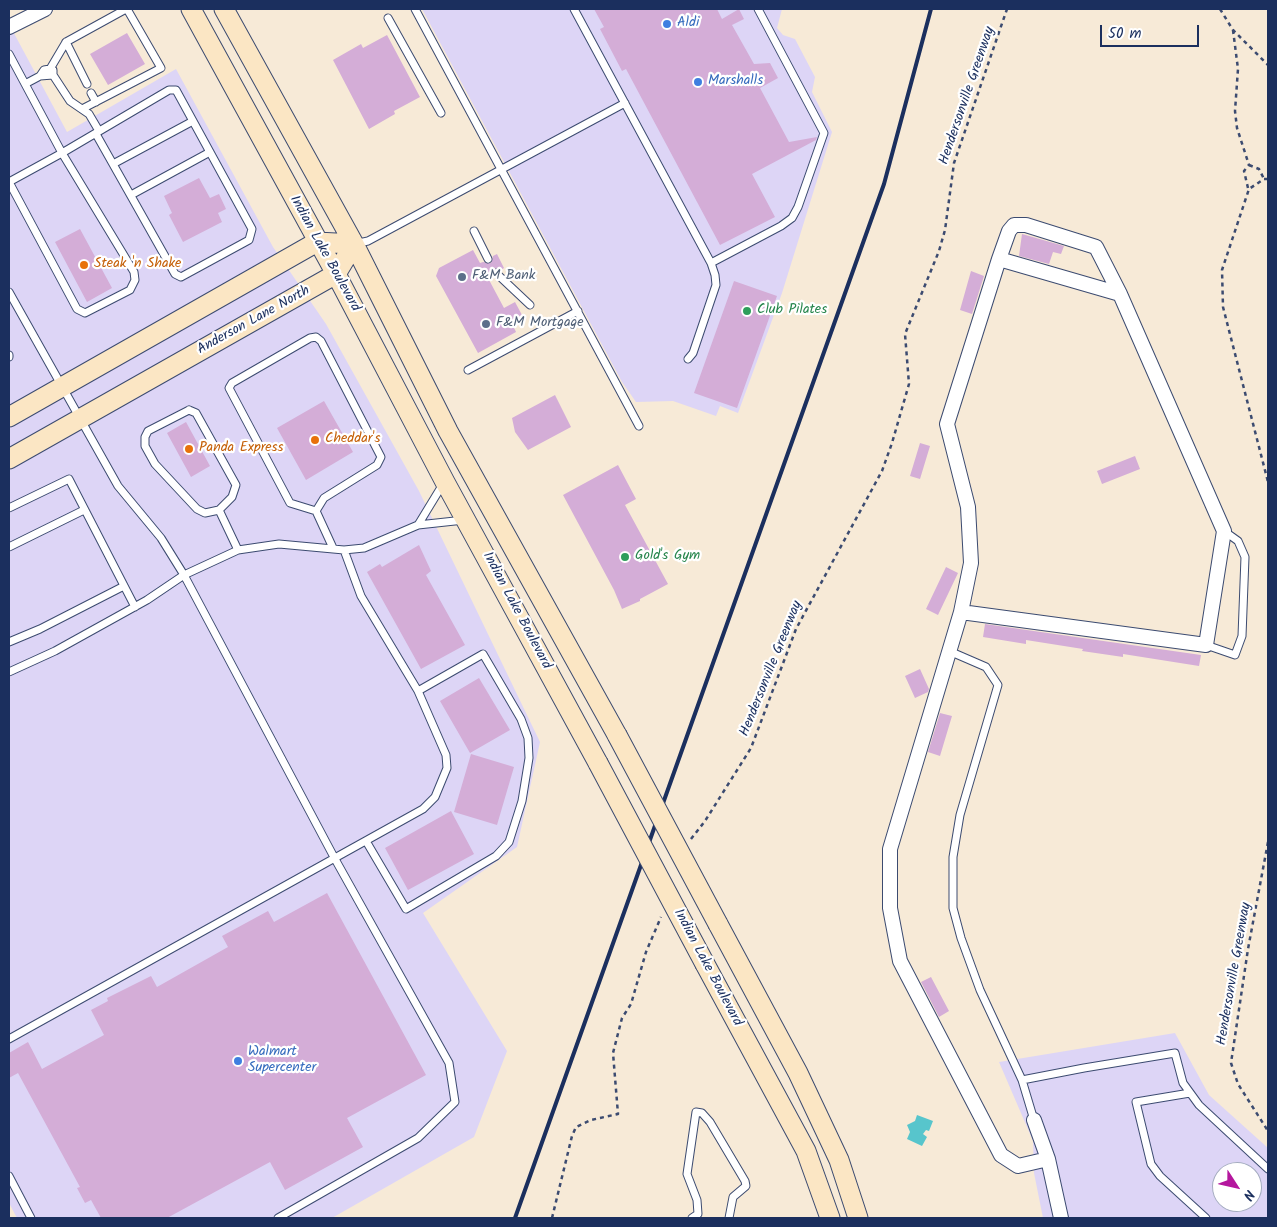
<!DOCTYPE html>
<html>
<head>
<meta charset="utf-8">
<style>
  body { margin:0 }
  #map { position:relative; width:1277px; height:1227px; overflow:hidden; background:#f7ead7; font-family:Kalam,sans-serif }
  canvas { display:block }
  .frame { position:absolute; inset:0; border:10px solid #1b2f5e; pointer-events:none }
  .north { position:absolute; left:1212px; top:1162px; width:50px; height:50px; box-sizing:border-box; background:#fff; border:1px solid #a4acbf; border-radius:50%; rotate:125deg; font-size:14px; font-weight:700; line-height:20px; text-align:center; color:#1b2f5e }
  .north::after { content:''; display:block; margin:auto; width:18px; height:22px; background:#b5179e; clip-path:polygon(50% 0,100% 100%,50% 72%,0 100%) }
  .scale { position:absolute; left:1100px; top:25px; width:99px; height:22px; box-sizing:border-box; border:2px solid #1b2f5e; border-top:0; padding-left:6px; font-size:15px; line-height:18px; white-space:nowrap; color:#1b2f5e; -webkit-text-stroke:4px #fff; paint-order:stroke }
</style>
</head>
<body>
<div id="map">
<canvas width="1277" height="1227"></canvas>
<div class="frame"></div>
<div class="north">N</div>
<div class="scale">50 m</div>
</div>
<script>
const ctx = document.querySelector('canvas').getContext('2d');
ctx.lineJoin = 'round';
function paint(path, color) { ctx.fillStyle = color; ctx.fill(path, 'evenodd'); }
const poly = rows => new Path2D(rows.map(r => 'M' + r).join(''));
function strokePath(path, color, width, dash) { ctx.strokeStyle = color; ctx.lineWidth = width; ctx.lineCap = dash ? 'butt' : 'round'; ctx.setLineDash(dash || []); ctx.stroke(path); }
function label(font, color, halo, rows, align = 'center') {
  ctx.font = font + ' Kalam,sans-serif'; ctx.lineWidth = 4.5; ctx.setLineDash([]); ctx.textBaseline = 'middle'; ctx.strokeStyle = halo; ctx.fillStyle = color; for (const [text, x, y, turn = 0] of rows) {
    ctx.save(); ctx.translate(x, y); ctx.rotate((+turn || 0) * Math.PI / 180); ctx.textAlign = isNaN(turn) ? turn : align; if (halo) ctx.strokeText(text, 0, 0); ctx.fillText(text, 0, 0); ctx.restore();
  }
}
const built = poly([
  [422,9,782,9,777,28,783,35,795,39,815,77,812,92,832,132,782,293,738,413,720,406,716,416,673,401,636,402,622,382],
  [9,24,67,132,176,69,273,247,326,324,419,491,540,742,517,847,423,913,507,1051,474,1137,332,1218,17,1218,9,1203],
  [1175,1033,1209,1095,1268,1148,1268,1218,1043,1218,1034,1173,1033,1141,999,1062],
  [1222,1172,1252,1172,1252,1202,1222,1202]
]);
const water = poly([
  [917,1115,933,1121,929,1131,926,1130,923,1134,927,1137,922,1146,907,1139,910,1132,907,1125,915,1121]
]);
const building = poly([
  [594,9,717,9,722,19,739,9,744,19,732,25,754,64,770,63,778,78,760,88,789,142,817,137,816,140,752,174,775,217,720,245,626,69,622,71,600,29,604,27],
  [127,33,145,64,108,85,90,54],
  [387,35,420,97,394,111,395,114,369,129,333,60,361,44,363,48],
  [199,178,210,198,219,194,226,209,218,213,222,222,183,242,169,215,172,213,164,196],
  [80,229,112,288,87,302,55,242],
  [1022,234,1064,246,1061,254,1053,252,1049,264,1019,256],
  [473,250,480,263,483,262,491,263,493,256,497,254,504,268,501,270,494,268,491,271,491,275,488,278,504,308,515,302,522,315,511,321,516,332,478,353,436,276,439,268],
  [971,271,984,276,972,314,960,310],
  [734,281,777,296,737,408,694,393],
  [555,395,571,427,528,450,515,432,512,418],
  [324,401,353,452,306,480,277,428],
  [186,422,210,466,191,477,167,433],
  [920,443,930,446,920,479,910,476],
  [1135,456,1140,469,1102,484,1097,471],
  [618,465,636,499,625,505,668,584,640,599,640,601,622,609,614,590,563,495],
  [419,545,431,571,426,575,465,645,421,669,367,572,380,564,382,567],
  [946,567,958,573,938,615,926,609],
  [985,624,1201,655,1199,666,1123,654,1123,657,1082,651,1083,649,1026,640,1026,644,983,637],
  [920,669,929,689,928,692,915,698,905,676],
  [479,678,510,730,470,753,440,701],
  [940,713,952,716,940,756,928,752],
  [471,754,514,767,497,825,454,812],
  [451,811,474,854,408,890,385,848],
  [327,893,426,1075,347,1118,363,1147,285,1190,270,1162,167,1218,101,1218,91,1200,85,1203,77,1188,80,1187,18,1073,9,1078,9,1053,28,1042,42,1069,104,1035,91,1010,108,1001,107,998,151,976,157,987,228,947,222,936,268,911,274,922],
  [931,977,949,1011,939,1017,921,982]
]);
const path = poly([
  [1220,9,1233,30,1268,65],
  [1233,30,1238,69,1235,111,1237,128,1249,165],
  [1249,165,1259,169,1264,179],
  [1268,179,1264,179,1249,189,1222,270,1223,307,1268,482],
  [1248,188,1244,171,1249,165],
  [691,839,705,821,751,748,796,629,882,471,892,443,909,384,905,334,939,251,945,230,954,163,1007,9],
  [1268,842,1248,949,1231,1063,1238,1084,1268,1131],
  [552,1218,572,1136,576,1127,591,1120,618,1114,613,1053,622,1018,631,1004,646,952,661,917]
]);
const lane = poly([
  [415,9,639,426],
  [574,9,711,263,715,275,716,285,693,353,688,359],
  [388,18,441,113],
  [9,54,62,153,9,182,77,309,85,313,130,290,135,280,134,272,62,153,169,90,176,90,252,229,249,240,181,277,175,274,96,134],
  [50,69,66,42],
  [53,75,70,101,89,114,99,131],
  [25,84,40,76,44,70,50,69,53,70,53,75,40,76],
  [87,84,66,42,126,9],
  [91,93,96,102],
  [82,109,161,68,127,9],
  [113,164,193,121],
  [131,195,210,152],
  [474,231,488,259],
  [354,244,368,241,625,103],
  [711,263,781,226,792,218,798,207,824,133,758,9],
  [496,273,530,305],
  [9,292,118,486,161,538,184,575,335,859,449,1063,455,1102,418,1138,278,1218],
  [9,355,9,357],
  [468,370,578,311],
  [189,410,196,413,236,485,232,497,219,510,205,513,197,509,155,464,145,446,145,437,148,431,189,410],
  [9,508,69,479,135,607],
  [219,510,238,550],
  [316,511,290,503,229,388,232,383,310,338,316,337,321,341,381,457,377,465,324,498,316,511,333,548],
  [418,525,443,484],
  [9,547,84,510],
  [9,642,40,629,124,586],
  [1206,645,1235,655,1242,636,1245,557,1238,541,1224,531],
  [949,651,986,667,998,685,960,815,953,857,953,908,961,938,980,990,1022,1080],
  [9,672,55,651,147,600,184,575,238,550,279,544,344,550,364,548,418,525,464,520],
  [366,841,406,909,496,856,509,842,522,801,529,758,528,738,521,719,483,654,418,691],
  [9,1039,423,809,435,797,447,768,446,755,418,691,361,596,344,550],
  [1190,1093,1136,1102,1151,1164,1160,1176,1206,1218],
  [1034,1120,1022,1080,1084,1068,1175,1053,1183,1083,1199,1105,1268,1169],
  [9,1176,31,1218],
  [692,1218,698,1214,697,1200,687,1174,696,1112,702,1113,710,1122,745,1181,746,1186,733,1197,729,1218]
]);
const street = poly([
  [9,27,45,9],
  [999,259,1009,231,1014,225,1026,225,1096,247,1120,294],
  [961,612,971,563,968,507,947,424,999,259,1120,294,1224,531,1206,645,961,612,890,849,890,908,900,961,1001,1155,1018,1166,1048,1159],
  [1034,1120,1048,1159,1061,1218]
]);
const secondary = poly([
  [191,9,336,274,445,482,598,763],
  [224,9,354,244,448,431,617,735],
  [9,417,317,242,354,244],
  [9,459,336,274,354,244],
  [718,924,798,1073,839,1160,858,1218],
  [705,964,806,1151,830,1218]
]);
const rail = poly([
  [515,1218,884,184,931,9]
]);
const secondaryBridge = poly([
  [617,735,718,924],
  [598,763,705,964]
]);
const markers = [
  [667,24,5,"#3f7fe0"],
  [698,82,5,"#3f7fe0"],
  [84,265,5,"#e8710a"],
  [462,277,5,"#5c6f8a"],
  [747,311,5,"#2e9e5b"],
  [486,324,5,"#5c6f8a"],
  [315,440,5,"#e8710a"],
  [189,449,5,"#e8710a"],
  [625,557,5,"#2e9e5b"],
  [238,1061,5,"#3f7fe0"]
];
const shopNames = [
  ["Aldi",677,24],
  ["Marshalls",708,82],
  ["Walmart",248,1053],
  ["Supercenter",248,1069]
];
const streetNames = [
  ["Hendersonville Greenway",968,96,-71],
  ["Indian Lake Boulevard",324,254,61],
  ["Anderson Lane North",254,321,-29],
  ["Indian Lake Boulevard",516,611,62],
  ["Hendersonville Greenway",772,669,-68],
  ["Indian Lake Boulevard",707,968,62],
  ["Hendersonville Greenway",1235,974,-80]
];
const foodNames = [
  ["Steak 'n Shake",94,265],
  ["Cheddar's",325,440],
  ["Panda Express",199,449]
];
const serviceNames = [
  ["F&M Bank",472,277],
  ["F&M Mortgage",496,324]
];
const leisureNames = [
  ["Club Pilates",757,311],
  ["Gold's Gym",635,557]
];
paint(built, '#ddd5f6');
paint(water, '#57c5cc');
paint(building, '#d4add7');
strokePath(lane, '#3c4b70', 9);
strokePath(street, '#3c4b70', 16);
strokePath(secondary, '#3c4b70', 21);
strokePath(path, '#3c4b70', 2.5, [4, 4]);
strokePath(lane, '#fff', 7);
strokePath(street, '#fff', 14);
strokePath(secondary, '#fbe6c4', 19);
strokePath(rail, '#1b2f5e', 4);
strokePath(secondaryBridge, '#3c4b70', 21, []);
strokePath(secondaryBridge, '#fbe6c4', 19);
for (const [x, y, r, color] of markers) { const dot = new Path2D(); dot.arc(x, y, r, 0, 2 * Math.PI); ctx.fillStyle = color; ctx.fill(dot); strokePath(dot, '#fff', 2); }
label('14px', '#366cbe', '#fff', shopNames, 'left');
label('14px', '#1b2f5e', '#fff', streetNames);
label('14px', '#c56008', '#fff', foodNames, 'left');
label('14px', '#4e5e75', '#fff', serviceNames, 'left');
label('14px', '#27864d', '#fff', leisureNames, 'left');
</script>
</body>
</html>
